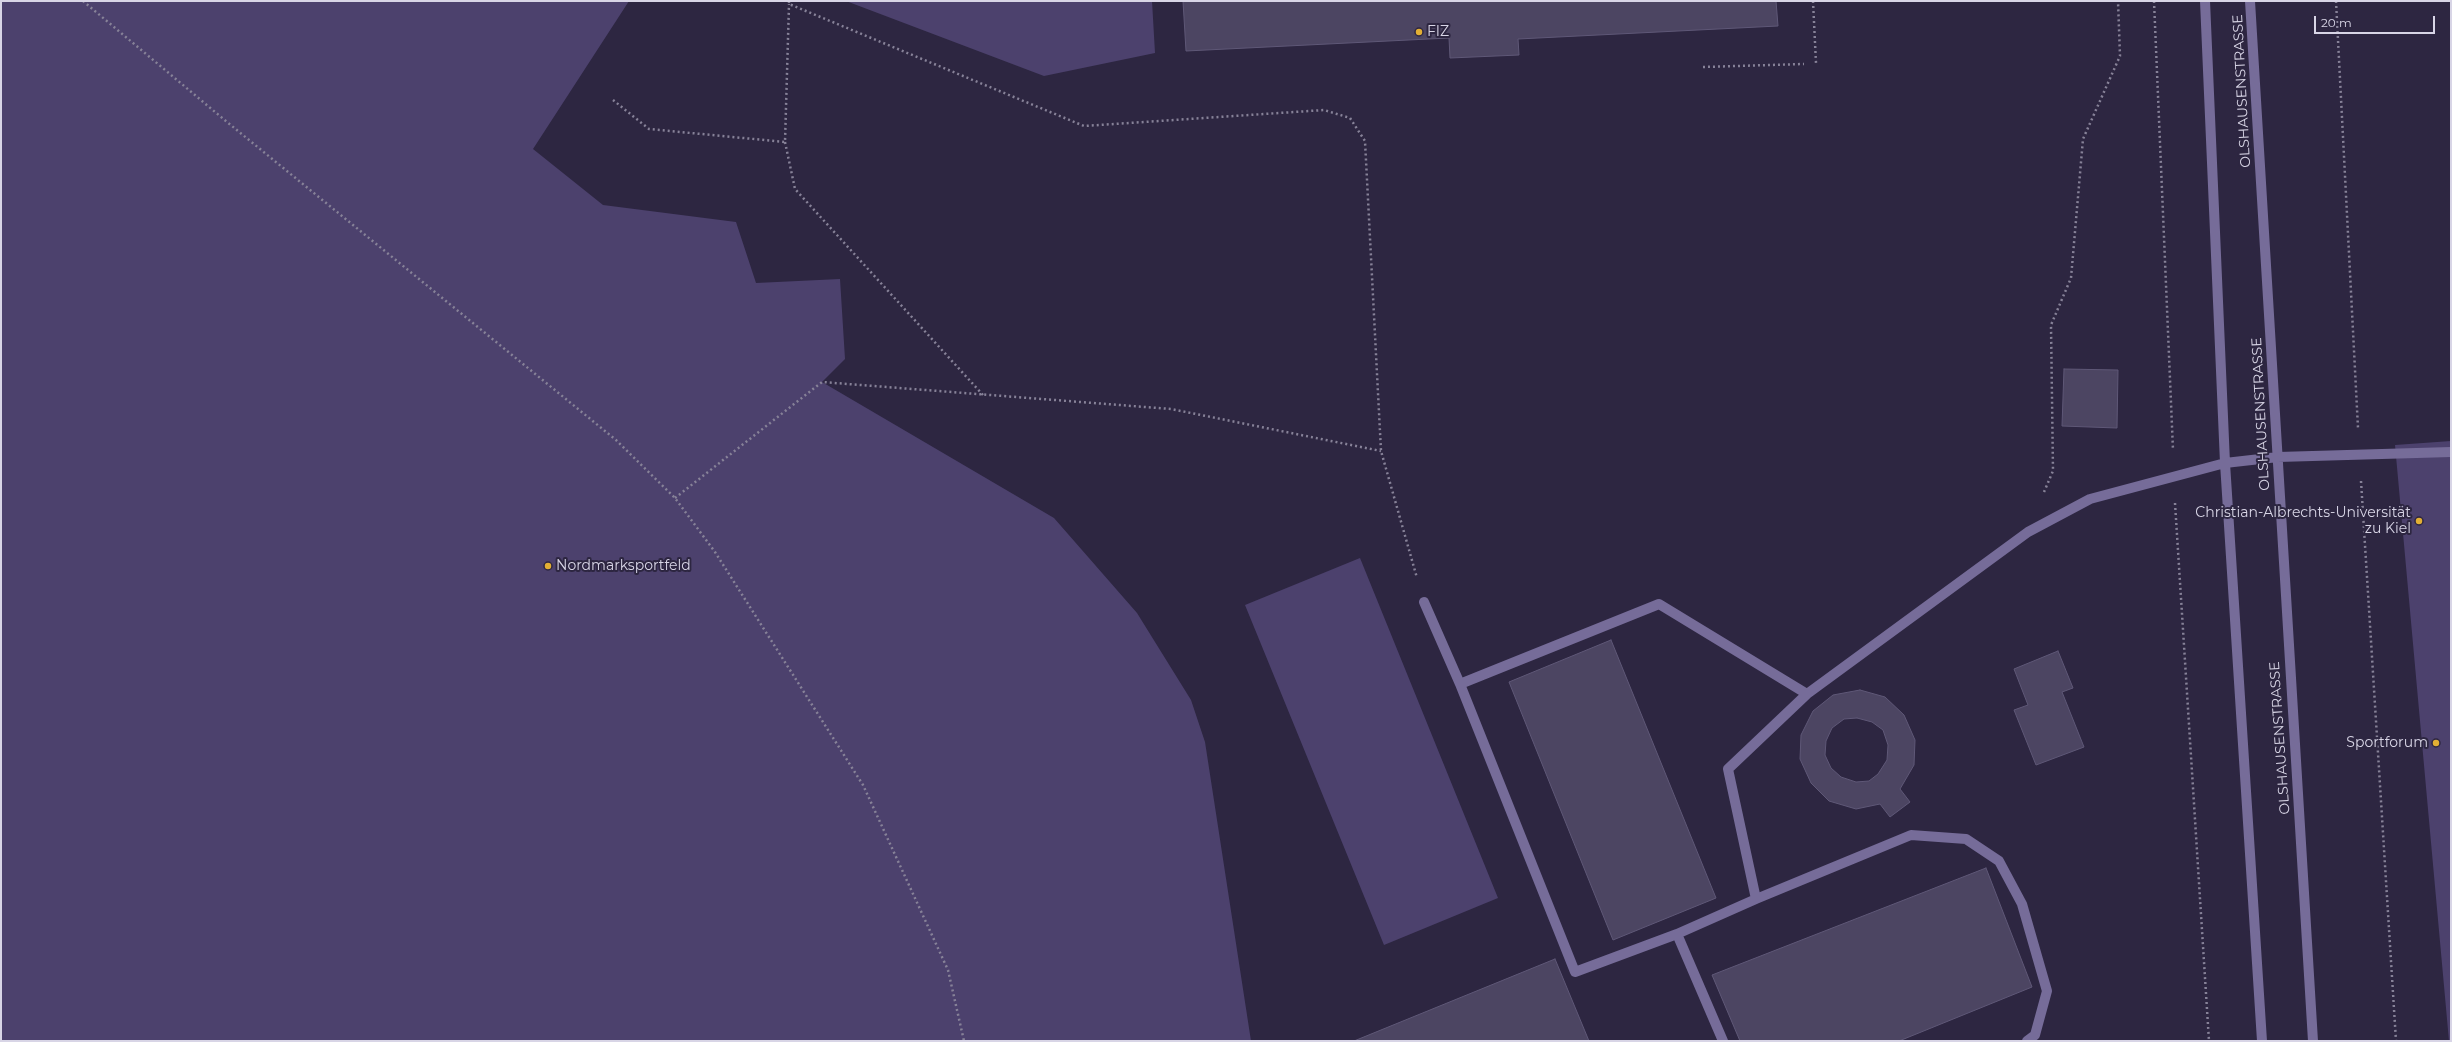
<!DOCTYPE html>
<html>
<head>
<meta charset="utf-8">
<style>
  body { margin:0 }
  #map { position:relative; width:2452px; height:1042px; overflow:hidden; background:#2d2641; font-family:Montserrat,sans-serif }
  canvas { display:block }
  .frame { position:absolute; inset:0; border:2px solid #d8d5e6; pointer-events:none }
  .scale { position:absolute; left:2314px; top:16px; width:121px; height:18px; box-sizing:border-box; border:2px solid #d8d5e6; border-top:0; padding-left:5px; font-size:12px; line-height:14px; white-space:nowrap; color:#d8d5e6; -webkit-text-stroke:3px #2d2641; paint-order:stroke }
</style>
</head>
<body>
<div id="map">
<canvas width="2452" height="1042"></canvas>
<div class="frame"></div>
<div class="scale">20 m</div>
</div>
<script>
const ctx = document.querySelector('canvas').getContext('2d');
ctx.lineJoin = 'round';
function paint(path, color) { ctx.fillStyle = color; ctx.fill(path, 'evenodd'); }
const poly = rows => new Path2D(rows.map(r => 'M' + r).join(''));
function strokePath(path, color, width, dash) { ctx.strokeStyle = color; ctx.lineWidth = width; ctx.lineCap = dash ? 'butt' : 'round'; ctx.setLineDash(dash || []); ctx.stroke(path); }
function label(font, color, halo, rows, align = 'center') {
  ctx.font = font + ' Montserrat,sans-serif'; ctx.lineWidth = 4; ctx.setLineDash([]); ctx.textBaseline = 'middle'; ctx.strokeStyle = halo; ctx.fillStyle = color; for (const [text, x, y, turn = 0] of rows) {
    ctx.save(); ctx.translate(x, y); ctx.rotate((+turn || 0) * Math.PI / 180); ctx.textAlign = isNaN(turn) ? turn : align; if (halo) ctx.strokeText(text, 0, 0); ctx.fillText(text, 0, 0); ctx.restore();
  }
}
const green = poly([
  [1,1,629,1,533,149,603,205,736,222,756,283,840,279,845,359,822,382,1054,518,1137,613,1191,700,1205,742,1251,1041,1,1041],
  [846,1,1152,1,1155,53,1044,76],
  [2451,441,2451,1041,2449,1041,2395,445],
  [1360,558,1498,898,1384,945,1245,605]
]);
const building = poly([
  [1183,1,1776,1,1778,26,1518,39,1519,55,1450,58,1449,38,1186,51,1183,1],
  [2064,369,2118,370,2117,428,2062,426,2064,369],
  [1611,640,1716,898,1613,940,1509,682,1611,640],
  [2058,651,2073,688,2062,692,2084,747,2036,765,2014,710,2028,705,2014,669,2058,651],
  [1860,690,1885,697,1904,715,1915,740,1914,765,1900,789,1910,802,1890,817,1880,804,1856,809,1829,801,1811,783,1800,759,1801,735,1813,711,1833,695,1860,690],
  [1857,718,1872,722,1883,730,1888,745,1887,760,1878,774,1869,781,1856,782,1841,777,1831,768,1825,755,1826,741,1832,728,1844,719,1857,718],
  [1986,868,2032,987,1899,1041,1740,1041,1712,975,1986,868],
  [1555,959,1589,1041,1354,1041,1555,959]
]);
const path = poly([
  [83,1,227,122,616,440,675,498,715,552,863,785,948,970,964,1041],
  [789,1,789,4,1084,126,1324,110,1350,118,1365,141,1381,451,1417,578],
  [1813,1,1816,63],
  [2154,1,2173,450],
  [2336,1,2358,428],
  [1703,67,1804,64],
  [613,100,649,129,785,142,789,4],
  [785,142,795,189,983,395],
  [2361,481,2396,1041],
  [2044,492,2053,471,2051,325,2071,278,2083,139,2120,56,2118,1],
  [675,498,822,382,1171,409,1381,451],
  [2175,503,2209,1041]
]);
const minor = poly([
  [2205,1,2225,463,2262,1041],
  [2250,1,2313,1041],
  [1424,602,1460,684,1575,972,1677,934,1756,899,1728,769,1807,694,2028,532,2090,499,2225,463,2278,457,2451,452],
  [1460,684,1659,604,1807,694],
  [1756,899,1911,835,1966,839,1999,861,2022,904,2047,991,2035,1035,2027,1041],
  [1677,934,1723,1041]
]);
const markers = [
  [1419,32,4,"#e2af34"],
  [2419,521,4,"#e2af34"],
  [548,566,4,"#e2af34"],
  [2436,743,4,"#e2af34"]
];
const poiNames = [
  ["FIZ",1427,32],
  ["Christian-Albrechts-Universität",2411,513,"right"],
  ["zu Kiel",2411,529,"right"],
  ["Nordmarksportfeld",556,566],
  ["Sportforum",2428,743,"right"]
];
const streetNames = [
  ["OLSHAUSENSTRASSE",2242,91,-93],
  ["OLSHAUSENSTRASSE",2261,414,-93],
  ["OLSHAUSENSTRASSE",2280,738,-94]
];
paint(green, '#4c416d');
paint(building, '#4c4562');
strokePath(building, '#5f5877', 1);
strokePath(path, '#878298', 2.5, [2, 3]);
strokePath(minor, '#766c99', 10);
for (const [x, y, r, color] of markers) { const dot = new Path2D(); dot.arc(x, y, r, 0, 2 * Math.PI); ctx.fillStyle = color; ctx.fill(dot); strokePath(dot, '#2d2641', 1.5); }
label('14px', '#d8d5e6', '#2d2641', poiNames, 'left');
label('14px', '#d8d5e6', '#2d2641', streetNames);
</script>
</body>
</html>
